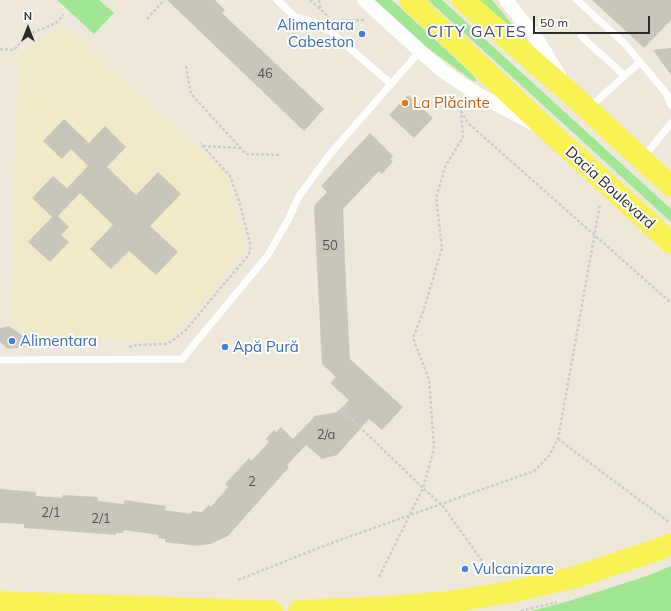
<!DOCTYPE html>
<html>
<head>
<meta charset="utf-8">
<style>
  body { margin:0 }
  #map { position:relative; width:671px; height:611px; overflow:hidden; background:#ede8da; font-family:Mulish,sans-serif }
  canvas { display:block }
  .north { position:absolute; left:8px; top:8px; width:40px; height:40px; -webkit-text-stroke:3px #fff; paint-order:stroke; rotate:0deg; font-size:11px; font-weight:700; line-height:16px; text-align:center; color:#2a2a2a }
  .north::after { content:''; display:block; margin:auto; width:14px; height:18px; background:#2a2a2a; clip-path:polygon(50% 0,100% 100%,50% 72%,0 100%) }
  .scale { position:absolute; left:533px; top:16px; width:117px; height:18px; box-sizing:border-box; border:2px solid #2a2a2a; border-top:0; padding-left:5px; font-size:12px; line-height:14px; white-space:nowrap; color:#2a2a2a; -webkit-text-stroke:3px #fff; paint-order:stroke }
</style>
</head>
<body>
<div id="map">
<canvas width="671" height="611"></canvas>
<div class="north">N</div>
<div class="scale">50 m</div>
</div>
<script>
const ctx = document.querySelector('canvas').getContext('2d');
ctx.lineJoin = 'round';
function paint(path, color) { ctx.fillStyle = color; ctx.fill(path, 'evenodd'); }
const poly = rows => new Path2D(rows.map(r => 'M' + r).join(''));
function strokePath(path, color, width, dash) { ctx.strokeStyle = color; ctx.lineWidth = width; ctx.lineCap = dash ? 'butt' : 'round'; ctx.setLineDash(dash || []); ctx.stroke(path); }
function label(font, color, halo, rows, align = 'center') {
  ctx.font = font + ' Mulish,sans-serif'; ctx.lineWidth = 4; ctx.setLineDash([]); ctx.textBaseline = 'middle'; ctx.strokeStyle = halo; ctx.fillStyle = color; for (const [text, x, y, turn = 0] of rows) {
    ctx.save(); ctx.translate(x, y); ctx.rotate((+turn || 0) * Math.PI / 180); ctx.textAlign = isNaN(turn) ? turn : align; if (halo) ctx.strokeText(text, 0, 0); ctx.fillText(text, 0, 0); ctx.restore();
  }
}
const education = poly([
  [61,24,225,173,245,251,170,339,42,340,12,322,13,217,15,126,20,54]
]);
const green = poly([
  [57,0,99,0,114,13,94,34],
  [375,0,392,0,471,73,476,79,476,81,473,81,429,49],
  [428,0,442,0,671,209,671,222],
  [479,0,492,0,516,29,516,31,515,31],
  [671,566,671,611,531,611,569,601,647,576]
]);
const building = poly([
  [167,0,215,0,225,10,222,13,324,109,304,131],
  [592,0,671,0,671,20,644,48],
  [671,48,671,75,653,50],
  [408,95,433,118,414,138,389,115],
  [64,119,89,143,105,126,126,147,107,167,136,195,158,172,181,194,150,226,178,252,156,275,129,251,111,269,90,249,113,225,80,193,58,216,69,227,61,235,69,242,50,262,28,242,52,217,32,198,53,176,67,188,88,166,71,149,62,159,43,141],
  [370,133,393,156,390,159,393,161,382,174,379,171,343,209,346,284,350,359,403,407,382,430,369,419,337,455,322,459,306,445,287,465,289,467,228,536,210,544,197,546,165,542,165,539,158,538,159,535,124,530,123,533,116,533,116,535,24,528,24,524,0,523,0,489,36,492,36,496,62,498,63,495,98,497,98,501,124,504,124,500,166,506,165,510,191,514,192,511,202,512,209,505,211,507,228,487,225,484,249,458,251,461,269,442,266,439,274,430,276,432,281,427,293,439,315,416,337,412,349,400,330,383,336,377,322,364,314,206,327,192,321,186],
  [9,326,23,336,25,347,8,349,0,342,0,328]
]);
const path = poly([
  [310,0,329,17],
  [319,0,321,10],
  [147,19,164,0],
  [336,21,365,20],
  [0,49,14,50,27,35,56,23,64,15],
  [186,66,191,94,246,154,279,155],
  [462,101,461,111,468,123,671,303],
  [203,146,240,148],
  [129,347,136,345,165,344,170,342,176,338,187,329,217,292,248,256,250,251,250,243,239,201,230,176,200,143],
  [341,409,423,488,442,505,493,576],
  [558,439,669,522],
  [379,577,423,488,434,448,429,380,413,338,424,309,442,248,436,198,445,167,463,137,461,111],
  [238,580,326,545,534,471,549,456,558,439,600,204],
  [521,611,557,602]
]);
const service = poly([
  [277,0,295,17,310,21,330,31,391,84],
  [577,0,625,44,666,93,671,105],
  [581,36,625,76],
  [589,108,640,62],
  [643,158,671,123],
  [0,360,182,359,268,255,288,220,299,196,330,154,420,51]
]);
const minor = poly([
  [364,0,420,51,444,72,479,95,532,123],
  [506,0,539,42,560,77]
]);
const primary = poly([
  [410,0,550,132,671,243],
  [463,0,570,93,671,186],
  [0,602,223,610,272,611],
  [299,611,391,607,449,602,510,592,576,577,657,550,671,544]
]);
const markers = [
  [362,34,4,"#3f7fe0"],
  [405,103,4,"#e8710a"],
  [12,341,4,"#3f7fe0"],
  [225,347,4,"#3f7fe0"],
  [465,569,4,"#3f7fe0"]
];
const numberNames = [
  ["46",265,74],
  ["50",330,246],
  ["2/a",326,435],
  ["2",252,482],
  ["2/1",51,513],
  ["2/1",101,519]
];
const shopNames = [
  ["Alimentara",354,25,"right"],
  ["Cabeston",354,42,"right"],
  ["Alimentara",20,341],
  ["Apă Pură",233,347],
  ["Vulcanizare",473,569]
];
const foodNames = [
  ["La Plăcinte",413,103]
];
const streetNames = [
  ["Dacia Boulevard",610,188,42]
];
const neighbourhoodNames = [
  ["CITY GATES",477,32]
];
paint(education, '#f0eac8');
paint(green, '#a0e793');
paint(building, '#c8c5ba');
strokePath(path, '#ccc', 2.5, [3, 2]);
strokePath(service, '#fff', 7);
strokePath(minor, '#fff', 14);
strokePath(primary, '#f9f253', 22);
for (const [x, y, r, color] of markers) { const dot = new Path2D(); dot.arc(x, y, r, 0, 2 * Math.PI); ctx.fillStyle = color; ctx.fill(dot); strokePath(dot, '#fff', 1.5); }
label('13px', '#52514e', null, numberNames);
label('15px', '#366cbe', '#fff', shopNames, 'left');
label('15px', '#c56008', '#fff', foodNames, 'left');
label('15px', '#2a2a2a', '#fff', streetNames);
ctx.letterSpacing = '1px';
label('16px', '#48477d', '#fff', neighbourhoodNames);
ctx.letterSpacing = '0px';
</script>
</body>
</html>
